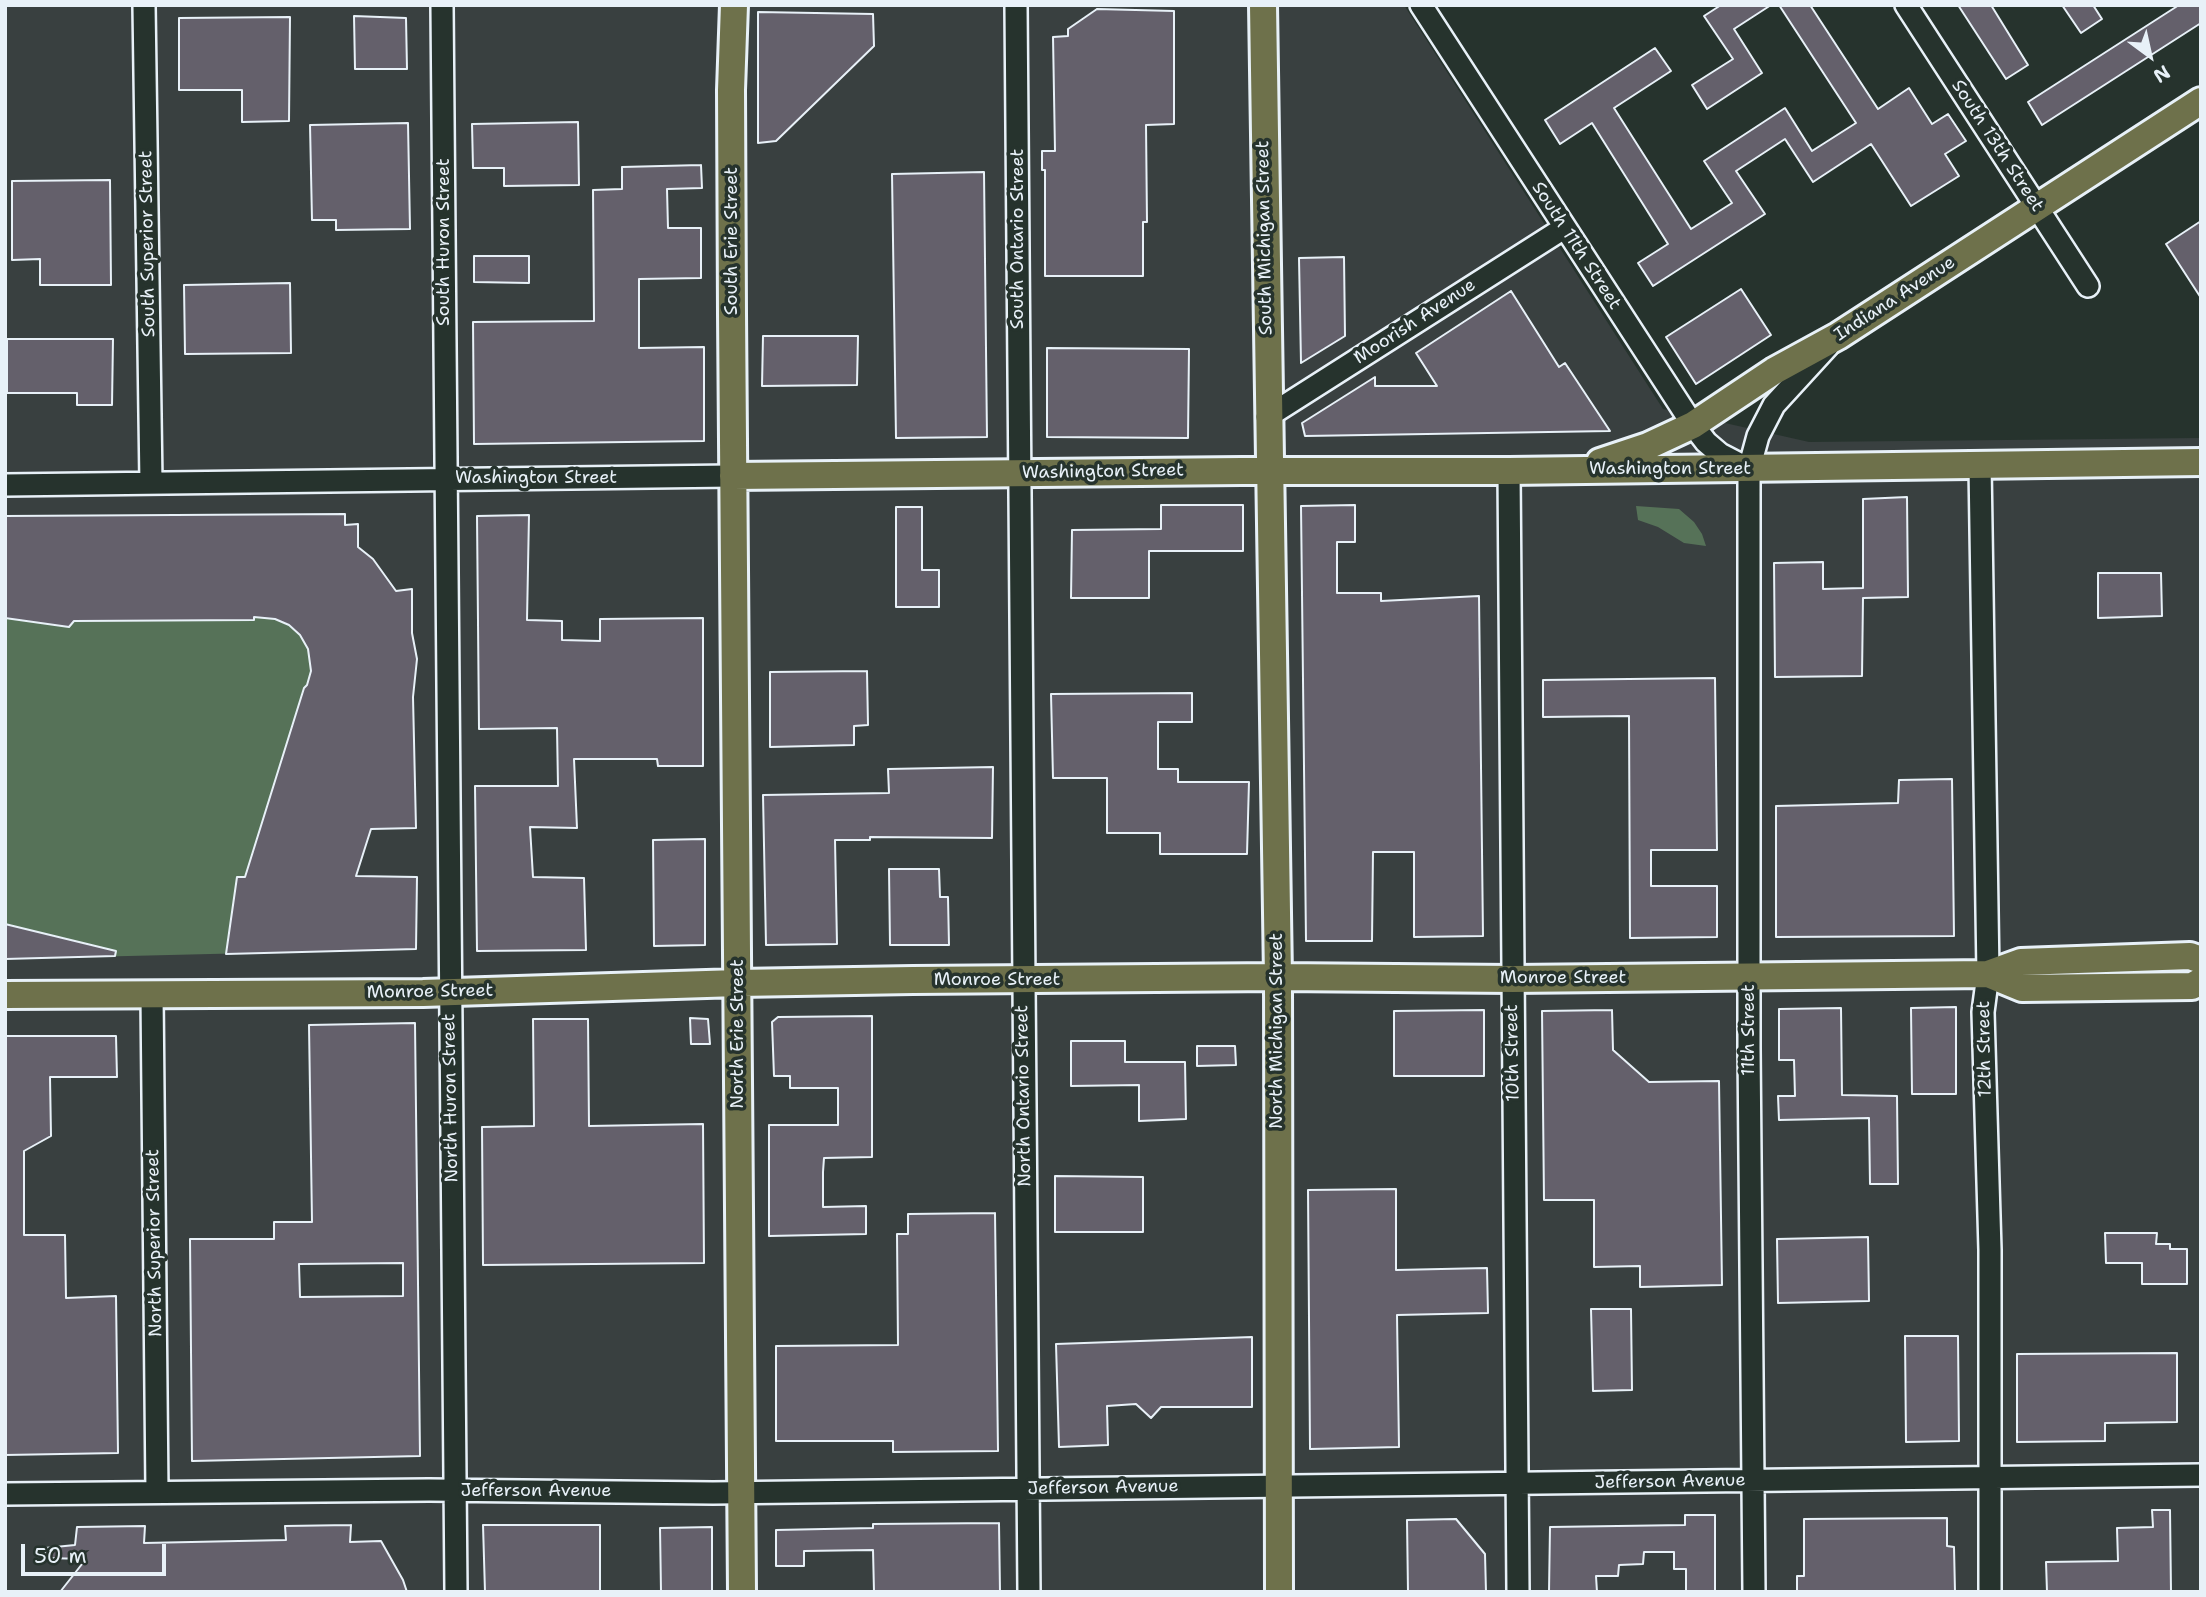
<!DOCTYPE html>
<html>
<head>
<meta charset="utf-8">
<style>
  body { margin:0 }
  #map { position:relative; width:2206px; height:1597px; overflow:hidden; background:#26332d; font-family:"Shantell Sans",sans-serif }
  canvas { display:block }
  .frame { position:absolute; inset:0; border:7px solid #e8f1f8; pointer-events:none }
  .north { position:absolute; left:2115px; top:21px; width:70px; height:70px; -webkit-text-stroke:5px #26332d; paint-order:stroke; rotate:147deg; font-size:19px; font-weight:700; line-height:28px; text-align:center; color:#e8f1f8 }
  .north::after { content:''; display:block; margin:auto; width:24px; height:32px; background:#e8f1f8; clip-path:polygon(50% 0,100% 100%,50% 72%,0 100%) }
  .scale { position:absolute; left:21px; top:1544px; width:145px; height:32px; box-sizing:border-box; border:4px solid #e8f1f8; border-top:0; padding-left:9px; font-size:21px; line-height:24px; white-space:nowrap; color:#e8f1f8; -webkit-text-stroke:5px #26332d; paint-order:stroke }
</style>
</head>
<body>
<div id="map">
<canvas width="2206" height="1597"></canvas>
<div class="frame"></div>
<div class="north">N</div>
<div class="scale">50 m</div>
</div>
<script>
const ctx = document.querySelector('canvas').getContext('2d');
ctx.lineJoin = 'round';
function paint(path, color) { ctx.fillStyle = color; ctx.fill(path, 'evenodd'); }
const poly = rows => new Path2D(rows.map(r => 'M' + r).join(''));
function strokePath(path, color, width, dash) { ctx.strokeStyle = color; ctx.lineWidth = width; ctx.lineCap = dash ? 'butt' : 'round'; ctx.setLineDash(dash || []); ctx.stroke(path); }
function label(font, color, halo, rows, align = 'center') {
  ctx.font = font + ' "Shantell Sans",sans-serif'; ctx.lineWidth = 7; ctx.setLineDash([]); ctx.textBaseline = 'middle'; ctx.strokeStyle = halo; ctx.fillStyle = color; for (const [text, x, y, turn = 0] of rows) {
    ctx.save(); ctx.translate(x, y); ctx.rotate((+turn || 0) * Math.PI / 180); ctx.textAlign = isNaN(turn) ? turn : align; if (halo) ctx.strokeText(text, 0, 0); ctx.fillText(text, 0, 0); ctx.restore();
  }
}
const built = poly([
  [5,5,1404,5,1663,409,1809,442,2201,438,2201,1592,5,1592]
]);
const green = poly([
  [1636,506,1679,509,1694,522,1702,534,1706,546,1684,543,1658,527,1638,520],
  [345,514,345,524,358,524,358,538,348,538,373,559,396,590,412,589,412,633,417,659,413,697,416,827,371,829,351,890,417,877,416,949,5,959,5,516]
]);
const building = poly([
  [1721,5,1771,5,1734,29,1762,73,1707,109,1692,85,1733,59,1704,16,1721,5],
  [1779,5,1810,5,1878,109,1909,88,1932,124,1948,114,1966,141,1945,154,1959,176,1911,206,1871,144,1813,182,1785,139,1736,171,1765,214,1653,286,1638,263,1668,244,1592,123,1560,144,1545,120,1655,48,1671,71,1614,108,1691,229,1732,203,1704,161,1785,108,1812,151,1856,123,1779,5],
  [1958,5,1991,5,2028,65,2006,79,1958,5],
  [2062,5,2093,5,2102,19,2081,33,2062,5],
  [2179,5,2201,5,2201,23,2042,125,2028,102,2179,5],
  [1097,9,1174,11,1174,124,1146,125,1147,222,1143,222,1143,276,1045,276,1045,170,1042,170,1042,151,1055,151,1053,37,1068,36,1068,29,1097,9],
  [758,12,873,14,874,46,776,141,758,143,758,12],
  [354,16,406,18,407,69,355,69,354,16],
  [290,17,289,121,242,122,242,90,179,90,179,18,290,17],
  [578,122,579,185,504,186,504,168,473,168,472,124,578,122],
  [408,123,410,229,336,230,336,220,312,220,310,125,408,123],
  [701,165,702,188,667,189,668,228,701,228,701,278,639,279,639,348,704,347,704,441,474,444,473,322,594,321,593,190,622,189,622,167,701,165],
  [984,172,987,437,896,438,892,174,984,172],
  [110,180,111,285,40,285,40,259,12,260,12,181,110,180],
  [2201,221,2201,298,2166,244,2201,221],
  [474,256,529,256,529,283,474,282,474,256],
  [1344,257,1345,336,1301,363,1299,258,1344,257],
  [290,283,291,353,185,354,184,285,290,283],
  [1741,289,1771,335,1696,384,1666,337,1741,289],
  [1511,291,1559,367,1565,363,1610,431,1305,436,1302,423,1375,377,1375,386,1437,386,1416,353,1511,291],
  [763,336,858,336,857,385,762,386,763,336],
  [7,339,113,339,112,405,77,405,77,393,7,393,7,339],
  [1047,348,1189,349,1188,438,1047,437,1047,348],
  [1907,497,1908,597,1863,598,1862,676,1775,677,1774,563,1823,562,1823,589,1863,588,1863,499,1907,497],
  [1161,505,1243,505,1243,551,1149,551,1149,598,1071,598,1072,530,1161,529,1161,505],
  [1355,505,1355,542,1337,542,1337,593,1381,593,1381,601,1479,596,1483,936,1414,937,1414,852,1373,852,1372,941,1306,941,1301,506,1355,505],
  [896,507,922,507,922,570,939,570,939,607,896,607,896,507],
  [345,514,345,525,358,524,358,547,373,559,396,591,412,589,412,633,417,659,413,697,416,828,371,829,356,876,417,877,416,949,226,954,237,877,245,877,304,688,307,685,311,671,308,649,300,635,289,625,275,619,254,617,254,620,74,621,69,627,5,618,5,516,345,514],
  [529,515,527,620,562,621,562,640,600,641,600,619,703,618,703,766,658,766,657,759,574,759,577,828,530,827,533,877,584,878,586,950,477,951,475,786,558,786,557,728,479,729,477,516,529,515],
  [2098,573,2161,573,2162,616,2098,618,2098,573],
  [867,671,868,725,854,726,854,745,770,747,770,672,867,671],
  [1715,678,1717,850,1651,850,1651,886,1717,886,1717,937,1630,938,1629,716,1543,717,1543,680,1715,678],
  [1192,693,1192,722,1158,722,1158,769,1178,769,1178,782,1249,782,1247,854,1160,854,1160,833,1107,833,1107,778,1053,778,1051,694,1192,693],
  [993,767,992,838,870,837,870,840,835,840,837,944,766,945,763,795,889,793,888,769,993,767],
  [1952,779,1954,936,1776,937,1776,806,1898,803,1899,780,1952,779],
  [705,839,705,945,654,946,653,840,705,839],
  [889,869,939,869,940,897,948,897,949,945,890,945,889,869],
  [5,924,116,951,115,956,5,959,5,924],
  [1956,1007,1956,1094,1912,1094,1911,1008,1956,1007],
  [1841,1008,1842,1095,1897,1096,1898,1184,1870,1184,1869,1118,1779,1120,1778,1096,1795,1096,1794,1060,1779,1060,1779,1009,1841,1008],
  [1484,1010,1484,1076,1394,1076,1394,1011,1484,1010],
  [1612,1010,1613,1050,1649,1082,1719,1081,1722,1285,1640,1287,1640,1266,1594,1267,1594,1200,1544,1200,1542,1011,1612,1010],
  [872,1016,872,1157,824,1158,823,1172,823,1207,866,1206,866,1234,769,1236,769,1125,838,1125,838,1088,790,1088,790,1076,774,1076,772,1022,778,1017,872,1016],
  [690,1018,708,1019,710,1044,691,1044,690,1018],
  [533,1019,588,1019,589,1126,703,1124,704,1263,483,1265,482,1127,534,1126,533,1019],
  [415,1023,420,1456,192,1461,190,1239,274,1239,274,1222,312,1222,309,1025,415,1023],
  [403,1263,403,1296,300,1297,299,1264,403,1263],
  [5,1036,116,1036,117,1077,50,1077,51,1136,24,1151,24,1235,65,1235,66,1298,116,1296,118,1453,5,1455,5,1036],
  [1071,1041,1125,1041,1125,1062,1185,1062,1186,1119,1139,1121,1139,1085,1071,1086,1071,1041],
  [1197,1046,1235,1046,1236,1065,1197,1066,1197,1046],
  [1055,1176,1143,1177,1143,1232,1055,1232,1055,1176],
  [1396,1189,1396,1270,1487,1268,1488,1313,1397,1315,1399,1447,1310,1449,1308,1190,1396,1189],
  [995,1213,998,1451,893,1452,893,1441,776,1441,776,1346,898,1345,897,1234,908,1234,908,1214,995,1213],
  [2105,1233,2157,1233,2156,1244,2170,1244,2170,1249,2187,1249,2187,1284,2142,1284,2142,1263,2106,1263,2105,1233],
  [1868,1237,1869,1301,1778,1303,1777,1239,1868,1237],
  [1591,1309,1631,1309,1632,1390,1593,1391,1591,1309],
  [1905,1336,1958,1336,1959,1441,1906,1442,1905,1336],
  [1252,1337,1252,1407,1161,1407,1151,1418,1136,1404,1107,1406,1108,1445,1059,1447,1056,1344,1252,1337],
  [2177,1353,2177,1422,2105,1423,2105,1441,2017,1442,2017,1354,2177,1353],
  [2152,1510,2170,1510,2171,1592,2047,1592,2046,1562,2118,1561,2117,1528,2153,1527,2152,1510],
  [1685,1515,1715,1515,1715,1592,1686,1592,1686,1569,1674,1569,1674,1552,1644,1552,1643,1564,1619,1565,1618,1576,1596,1576,1597,1592,1549,1592,1550,1527,1685,1525,1685,1515],
  [1947,1518,1947,1546,1954,1547,1955,1592,1797,1592,1797,1576,1804,1576,1804,1519,1947,1518],
  [1456,1519,1485,1554,1486,1592,1408,1592,1407,1520,1456,1519],
  [999,1523,1000,1592,874,1592,873,1550,804,1551,804,1566,776,1566,776,1530,873,1528,873,1524,999,1523],
  [351,1525,350,1542,381,1541,403,1580,407,1592,60,1592,86,1559,45,1558,45,1548,75,1545,77,1527,145,1526,144,1543,286,1540,285,1526,351,1525],
  [483,1525,600,1525,600,1592,485,1592,483,1525],
  [712,1527,712,1592,661,1592,660,1528,712,1527]
]);
const minor = poly([
  [144,5,151,483],
  [442,5,456,1592],
  [1016,5,1029,1592],
  [1421,5,1693,425,1706,442,1720,454,1747,468],
  [1906,5,2088,286],
  [1267,417,1564,228],
  [1980,465,1988,974,1983,1012,1990,1250,1990,1592],
  [1509,471,1518,1592],
  [5,485,733,476],
  [152,995,157,1492],
  [5,1494,429,1490,713,1493,2201,1475],
  [1754,1592,1749,1048,1749,469,1758,436,1774,405,1828,346]
]);
const major = poly([
  [734,5,731,90,732,313,742,1592],
  [1263,5,1278,977,1279,1592],
  [1600,462,1648,446,1693,425,1774,371,1838,336,2201,101],
  [733,476,1242,471,1509,471,2201,462],
  [1988,974,2022,988,2192,986,2201,981],
  [5,995,423,993,738,983,913,980,1278,977,1513,979,1988,974,2021,962,2190,956,2201,960]
]);
const streetNames = [
  ["South 13th Street",1997,146,57],
  ["South Michigan Street",1265,238,-91],
  ["South Ontario Street",1018,239,-90],
  ["South Erie Street",732,241,-90],
  ["South Huron Street",444,242,-90],
  ["South Superior Street",148,244,-91],
  ["South 11th Street",1576,246,57],
  ["Indiana Avenue",1895,299,-33],
  ["Moorish Avenue",1415,322,-33],
  ["Washington Street",1670,469],
  ["Washington Street",1103,472,-1],
  ["Washington Street",536,478],
  ["Monroe Street",1563,978],
  ["Monroe Street",997,980],
  ["Monroe Street",430,992,-1],
  ["11th Street",1749,1030,-90],
  ["North Michigan Street",1277,1031,-90],
  ["North Erie Street",738,1034,-90],
  ["12th Street",1985,1049,-91],
  ["10th Street",1513,1053,-91],
  ["North Ontario Street",1024,1096,-91],
  ["North Huron Street",451,1098,-91],
  ["North Superior Street",155,1243,-91],
  ["Jefferson Avenue",1670,1482,-1],
  ["Jefferson Avenue",1103,1488,-1],
  ["Jefferson Avenue",536,1491]
];
paint(built, '#394040');
paint(green, '#567258');
paint(building, '#64606b');
strokePath(building, '#e8f1f8', 2);
strokePath(minor, '#e8f1f8', 26);
strokePath(major, '#e8f1f8', 32);
strokePath(minor, '#26332d', 21);
strokePath(major, '#6e714b', 26);
label('18px', '#e8f1f8', '#26332d', streetNames);
</script>
</body>
</html>
